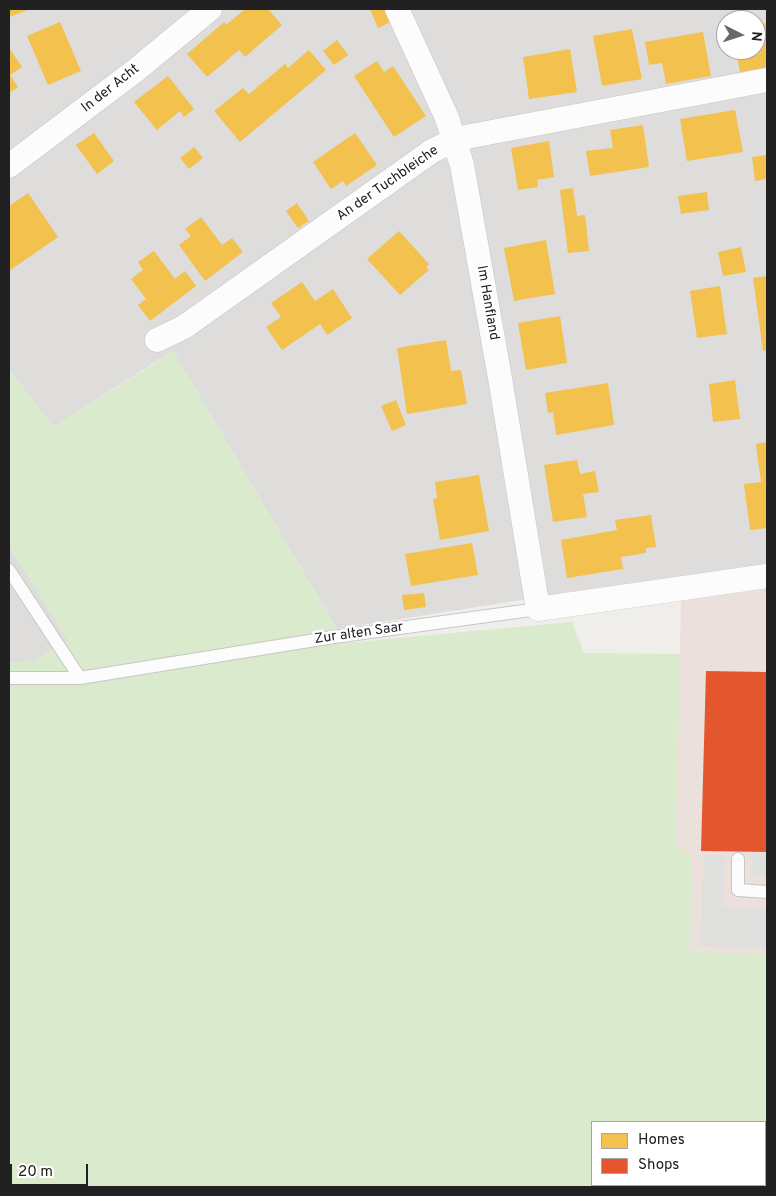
<!DOCTYPE html>
<html>
<head>
<meta charset="utf-8">
<style>
  body { margin:0 }
  #map { position:relative; width:776px; height:1196px; overflow:hidden; background:#efeeeb; font-family:Overpass,sans-serif }
  canvas { display:block }
  .frame { position:absolute; inset:0; border:10px solid #212121; pointer-events:none }
  .legend { position:absolute; left:591px; top:1121px; width:175px; height:65px; box-sizing:border-box; background:#fff; border:1px solid #a6a6a6; margin:0; padding:6px 9px; list-style:none; font-size:15px; color:#212121 }
  .legend li { display:flex; align-items:center; gap:10px; height:25px }
  .legend b { width:25px; border:1px solid #a6a6a6 }
  .north { position:absolute; left:716px; top:10px; width:50px; height:50px; box-sizing:border-box; background:#fff; border:1px solid #a6a6a6; border-radius:50%; rotate:95deg; font-size:14px; font-weight:700; line-height:20px; text-align:center; color:#212121 }
  .north::after { content:''; display:block; margin:auto; width:18px; height:22px; background:#696968; clip-path:polygon(50% 0,100% 100%,50% 72%,0 100%) }
  .scale { position:absolute; left:10px; top:1164px; width:78px; height:22px; box-sizing:border-box; border:2px solid #212121; border-top:0; padding-left:6px; font-size:15px; line-height:18px; white-space:nowrap; color:#212121; -webkit-text-stroke:4px #fff; paint-order:stroke }
</style>
</head>
<body>
<div id="map">
<canvas width="776" height="1196"></canvas>
<div class="frame"></div>
<ul class="legend">
<li><b style="height:14px;background:#f2c14e"></b>Homes</li>
<li><b style="height:14px;background:#e4572e"></b>Shops</li>
</ul>
<div class="north">N</div>
<div class="scale">20 m</div>
</div>
<script>
const ctx = document.querySelector('canvas').getContext('2d');
ctx.lineJoin = 'round';
function paint(path, color) { ctx.fillStyle = color; ctx.fill(path, 'evenodd'); }
const poly = rows => new Path2D(rows.map(r => 'M' + r).join(''));
function strokePath(path, color, width, dash) { ctx.strokeStyle = color; ctx.lineWidth = width; ctx.lineCap = dash ? 'butt' : 'round'; ctx.setLineDash(dash || []); ctx.stroke(path); }
function label(font, color, halo, rows, align = 'center') {
  ctx.font = font + ' Overpass,sans-serif'; ctx.lineWidth = 5; ctx.setLineDash([]); ctx.textBaseline = 'middle'; ctx.strokeStyle = halo; ctx.fillStyle = color; for (const [text, x, y, turn = 0] of rows) {
    ctx.save(); ctx.translate(x, y); ctx.rotate((+turn || 0) * Math.PI / 180); ctx.textAlign = isNaN(turn) ? turn : align; if (halo) ctx.strokeText(text, 0, 0); ctx.fillText(text, 0, 0); ctx.restore();
  }
}
const residential = poly([
  [9,9,767,9,767,564,579,591,337,629,173,351,53,427,9,369],
  [726,20,756,20,756,50,726,50],
  [9,546,69,642,32,661,9,663]
]);
const commercial = poly([
  [767,587,767,955,690,950,692,857,676,846,681,599]
]);
const grass = poly([
  [173,351,345,643,572,622,584,653,680,654,676,846,692,856,690,950,767,955,767,1187,9,1187,9,663,32,661,69,642,9,546,9,369,53,427,154,364],
  [592,1122,765,1122,765,1185,592,1185]
]);
const parking = poly([
  [752,853,767,854,767,878,751,876],
  [704,855,725,855,723,907,767,909,767,948,700,946]
]);
const homes = poly([
  [9,9,30,9,9,17],
  [245,9,268,9,282,25,245,57,239,50,207,77,187,54,224,22,226,25],
  [370,9,388,9,393,21,378,28],
  [60,22,81,71,48,85,27,36],
  [767,23,767,67,740,72,736,50,756,50,756,25],
  [632,29,642,79,602,86,593,36],
  [703,32,711,76,666,84,662,63,649,65,645,42],
  [337,40,348,55,334,65,323,51],
  [9,48,22,67,10,75,18,87,9,93],
  [570,49,577,92,529,99,523,57],
  [309,50,326,70,240,142,214,111,243,88,249,94,285,64,288,68],
  [377,61,384,72,393,66,426,116,394,137,354,76],
  [168,76,194,109,184,117,180,111,157,130,134,102],
  [735,110,743,152,687,161,680,119],
  [643,125,649,167,590,176,586,151,613,148,610,130],
  [94,133,114,161,97,174,76,145],
  [355,133,377,165,346,186,343,181,331,189,313,162],
  [549,141,554,177,537,180,538,187,518,190,511,148],
  [194,147,203,158,189,169,180,158],
  [767,155,767,179,755,181,752,157],
  [573,188,577,216,585,215,589,251,568,253,560,190],
  [707,192,709,210,681,214,678,196],
  [28,193,58,237,9,271,9,206],
  [297,203,309,221,298,228,286,211],
  [201,217,222,245,232,238,243,252,205,281,179,245,191,236,185,229],
  [399,231,429,264,426,267,429,270,400,295,367,259],
  [546,240,555,294,514,301,504,248],
  [741,247,746,272,723,276,718,252],
  [154,251,175,279,185,271,196,286,150,321,138,305,146,299,131,279,143,270,138,262],
  [767,276,767,350,763,351,753,278],
  [302,282,315,301,333,289,352,318,327,335,320,324,282,350,266,327,281,317,271,303],
  [720,286,727,334,697,338,690,291],
  [560,316,567,363,526,370,518,323],
  [446,340,451,371,461,370,467,404,407,414,397,348],
  [735,380,740,419,713,422,709,384],
  [608,383,614,425,556,435,553,412,548,413,545,393],
  [396,400,406,425,392,431,381,406],
  [767,442,767,528,750,530,744,484,761,482,756,444],
  [577,460,580,474,595,471,599,492,583,494,587,517,553,522,544,465],
  [479,475,489,531,440,540,433,499,437,498,435,482],
  [651,515,656,547,646,548,646,553,621,557,623,569,567,578,561,540,617,530,615,520],
  [472,543,478,575,411,586,405,554],
  [424,593,426,607,404,610,402,595]
]);
const shops = poly([
  [706,671,767,672,767,852,701,851]
]);
const service = poly([
  [9,570,80,678],
  [9,678,80,678,334,637,538,609],
  [738,859,738,890,767,892]
]);
const minor = poly([
  [397,9,447,118,462,165,500,378,538,609,767,576],
  [9,166,136,70,210,9],
  [157,340,184,327,432,151,454,140,471,136,767,80]
]);
const streetNames = [
  ["In der Acht",111,89,-38],
  ["An der Tuchbleiche",388,184,-35],
  ["Im Hanfland",487,303,80],
  ["Zur alten Saar",359,634,-8]
];
paint(residential, '#dedddc');
paint(commercial, '#ece0dd');
paint(grass, '#daeacc');
paint(parking, '#dfdfde');
paint(homes, '#f2c14e');
paint(shops, '#e4572e');
strokePath(service, '#c6c6c4', 14);
strokePath(minor, '#c6c6c4', 25);
strokePath(service, '#fdfcfc', 12);
strokePath(minor, '#fdfcfc', 24);
label('14px', '#212121', '#fff', streetNames);
</script>
</body>
</html>
